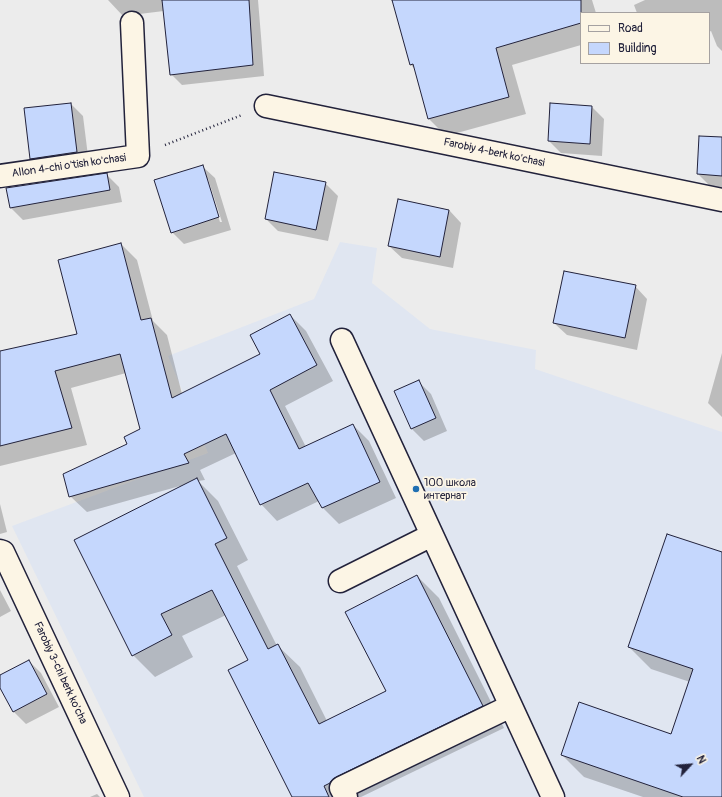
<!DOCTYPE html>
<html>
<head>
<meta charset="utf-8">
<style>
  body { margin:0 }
  #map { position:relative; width:722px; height:797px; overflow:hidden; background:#ececec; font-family:Pangolin,sans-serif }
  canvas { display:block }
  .legend { position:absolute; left:580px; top:12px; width:130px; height:52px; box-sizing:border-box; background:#fcf5e5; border:1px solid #a5a1a1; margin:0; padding:5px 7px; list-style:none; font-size:12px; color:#22223b }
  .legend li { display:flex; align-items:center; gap:8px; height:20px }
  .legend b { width:20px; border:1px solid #a5a1a1 }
  .north { position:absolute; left:670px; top:745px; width:40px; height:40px; -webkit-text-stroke:3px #fcf5e5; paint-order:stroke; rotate:64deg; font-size:11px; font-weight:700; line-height:16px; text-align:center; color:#22223b }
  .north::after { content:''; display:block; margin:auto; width:14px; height:18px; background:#22223b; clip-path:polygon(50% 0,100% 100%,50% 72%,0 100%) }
</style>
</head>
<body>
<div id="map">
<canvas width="722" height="797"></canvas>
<ul class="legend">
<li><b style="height:5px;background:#fcf5e5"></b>Road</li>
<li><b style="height:11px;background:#c5d7fd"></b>Building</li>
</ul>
<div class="north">N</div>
</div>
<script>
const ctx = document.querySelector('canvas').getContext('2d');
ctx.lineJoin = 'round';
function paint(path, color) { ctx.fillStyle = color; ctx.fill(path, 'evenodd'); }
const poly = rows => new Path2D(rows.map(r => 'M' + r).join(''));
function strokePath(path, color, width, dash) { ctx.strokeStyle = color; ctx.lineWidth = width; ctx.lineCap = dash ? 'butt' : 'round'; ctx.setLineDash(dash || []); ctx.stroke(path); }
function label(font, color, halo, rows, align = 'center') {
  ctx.font = font + ' Pangolin,sans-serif'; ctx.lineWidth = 3.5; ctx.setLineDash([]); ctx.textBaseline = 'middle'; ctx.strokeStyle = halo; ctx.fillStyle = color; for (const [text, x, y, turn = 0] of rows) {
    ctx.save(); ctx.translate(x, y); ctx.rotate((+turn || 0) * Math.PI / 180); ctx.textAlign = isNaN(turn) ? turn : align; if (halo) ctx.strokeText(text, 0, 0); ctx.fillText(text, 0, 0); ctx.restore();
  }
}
const built = poly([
  [340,242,377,248,372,283,430,329,536,350,535,369,722,432,722,797,144,797,12,526,208,453,168,356,314,299]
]);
const shadow = poly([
  [108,0,258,0,261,36,264,76,182,85,171,74,164,11,123,16],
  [393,0,592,0,596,13,581,13,581,45,512,65,526,114,446,136,429,119,416,70,411,65],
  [645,0,722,0,722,51,717,46,711,31,709,32,709,13,637,13,634,5],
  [71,104,83,116,89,164,43,171,31,159],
  [551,104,592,107,604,119,602,156,561,153,549,141],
  [722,138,722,190,714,190,698,174],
  [202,166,215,178,231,230,184,244,172,232],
  [206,179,208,179,222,222,220,222],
  [106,174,119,187,122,202,23,220,11,208],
  [325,183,338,196,328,241,278,231,266,219],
  [398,200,449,210,461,223,453,268,402,258,389,246],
  [121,244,137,260,153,321,167,335,182,394,261,354,290,315,306,331,333,381,285,406,306,447,353,425,369,441,396,498,339,524,323,508,319,501,277,521,261,504,236,453,200,470,205,480,198,481,218,501,248,560,237,566,277,646,278,646,300,667,327,721,387,691,417,576,439,598,504,728,361,797,293,797,249,660,226,615,182,636,193,657,155,677,133,655,180,486,87,512,70,496,128,444,141,430,126,373,71,388,87,445,0,466,0,352,78,335],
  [635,286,647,299,637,350,567,335,554,323],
  [722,353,722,417,708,403],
  [418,381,431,394,447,431,424,441,412,429,396,392],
  [0,504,7,532,0,534],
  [722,553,722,797,643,797,584,777,562,755,672,735,690,682,651,669,629,647],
  [0,590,11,611,0,617],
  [29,661,41,673,59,707,26,724,14,712,0,686,0,677],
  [97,794,100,797,90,797]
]);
const building = poly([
  [162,0,249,0,253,65,170,75,162,0],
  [392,0,581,0,581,23,496,48,509,97,428,119,413,64,410,65,392,0],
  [71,103,77,152,30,159,24,108,71,103],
  [550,103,592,106,590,144,548,141,550,103],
  [699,136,722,137,722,176,697,174,699,136],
  [203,165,219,217,171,233,154,180,203,165],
  [274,172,326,182,316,230,265,219,274,172],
  [107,173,110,190,10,208,6,188,107,173],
  [398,199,449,210,440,257,388,246,398,199],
  [121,243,141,320,151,318,172,398,260,354,250,335,290,314,317,365,270,390,299,449,353,424,380,482,322,508,308,483,260,505,226,434,184,454,189,463,69,497,63,474,127,444,124,437,140,429,120,354,55,371,72,428,0,446,0,351,77,334,58,260,121,243],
  [564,271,636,285,625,338,553,323,564,271],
  [419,380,436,418,411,429,394,391,419,380],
  [197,478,227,538,215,544,268,649,278,644,319,724,386,691,345,612,417,575,483,706,336,777,331,781,330,783,324,786,329,797,292,797,228,670,248,660,212,590,161,614,172,635,132,656,74,540,197,478],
  [667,534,722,552,722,797,683,797,561,755,579,702,671,734,693,669,628,647,667,534],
  [29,660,47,694,13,712,0,688,0,675,29,660]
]);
const path = poly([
  [165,145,242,115]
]);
const minor = poly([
  [266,106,722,200],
  [0,176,138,156,132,23],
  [342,340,553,797],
  [0,551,3,552,118,797],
  [340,581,432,535],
  [346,797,341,788,511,706]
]);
const markers = [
  [416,489,4,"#1f6fb2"]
];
const streetNames = [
  ["Farobiy 4-berk ko'chasi",494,153,12],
  ["Allon 4-chi o'tish ko'chasi",69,166,-8],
  ["Farobiy 3-chi berk ko'cha",60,673,65]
];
const poiNames = [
  ["100 школа",424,483],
  ["интернат",424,496]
];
paint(built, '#e0e6f1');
paint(shadow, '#0003');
paint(building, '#c5d7fd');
strokePath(building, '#22223b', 1);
strokePath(minor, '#22223b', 25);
strokePath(path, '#22223b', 2.5, [1, 3]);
strokePath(minor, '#fcf5e5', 22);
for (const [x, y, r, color] of markers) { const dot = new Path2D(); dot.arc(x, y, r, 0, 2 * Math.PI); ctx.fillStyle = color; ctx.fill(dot); strokePath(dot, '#fcf5e5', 1.5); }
label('11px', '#22223b', '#fcf5e5', streetNames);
label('11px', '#22223b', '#fcf5e5', poiNames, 'left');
</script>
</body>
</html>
